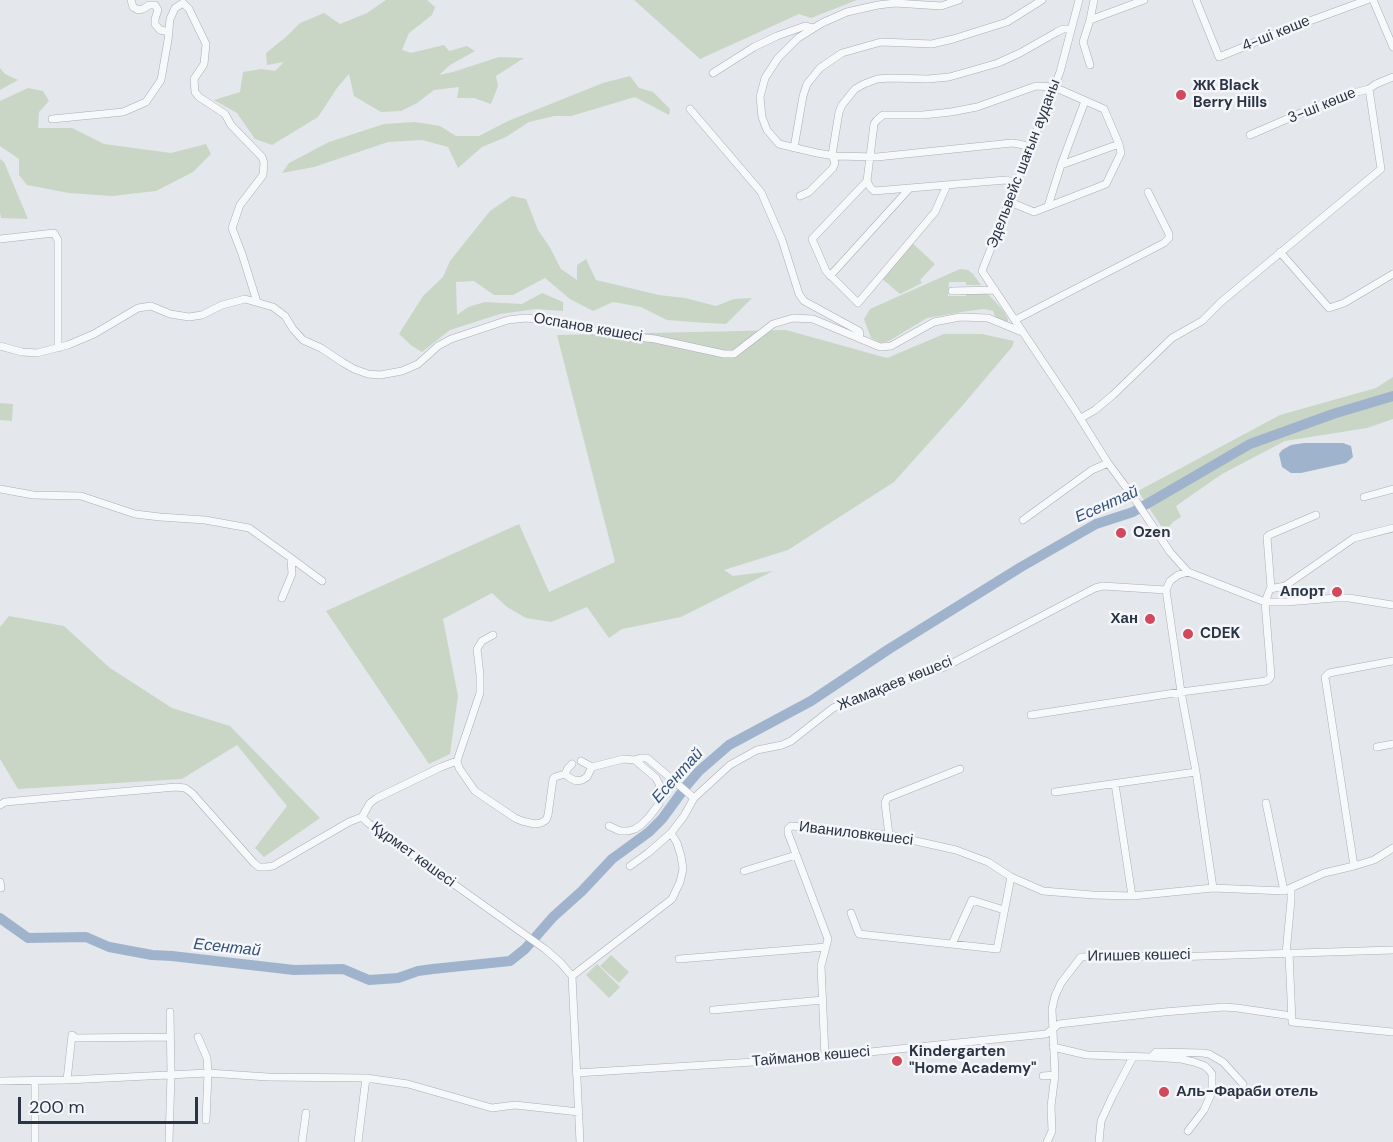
<!DOCTYPE html>
<html>
<head>
<meta charset="utf-8">
<style>
  body { margin:0 }
  #map { position:relative; width:1393px; height:1142px; overflow:hidden; background:#e4e7ec; font-family:"DM Sans",sans-serif }
  canvas { display:block }
  .scale { position:absolute; left:18px; top:1097px; width:180px; height:27px; box-sizing:border-box; border:3px solid #2b3445; border-top:0; padding-left:8px; font-size:18px; line-height:21px; white-space:nowrap; color:#2b3445; -webkit-text-stroke:4px #f4f6f9; paint-order:stroke }
</style>
</head>
<body>
<div id="map">
<canvas width="1393" height="1142"></canvas>
<div class="scale">200 m</div>
</div>
<script>
const ctx = document.querySelector('canvas').getContext('2d');
ctx.lineJoin = 'round';
function paint(path, color) { ctx.fillStyle = color; ctx.fill(path, 'evenodd'); }
const poly = rows => new Path2D(rows.map(r => 'M' + r).join(''));
function strokePath(path, color, width, dash) { ctx.strokeStyle = color; ctx.lineWidth = width; ctx.lineCap = dash ? 'butt' : 'round'; ctx.setLineDash(dash || []); ctx.stroke(path); }
function label(font, color, halo, rows, align = 'center') {
  ctx.font = font + ' "DM Sans",sans-serif'; ctx.lineWidth = 5; ctx.setLineDash([]); ctx.textBaseline = 'middle'; ctx.strokeStyle = halo; ctx.fillStyle = color; for (const [text, x, y, turn = 0] of rows) {
    ctx.save(); ctx.translate(x, y); ctx.rotate((+turn || 0) * Math.PI / 180); ctx.textAlign = isNaN(turn) ? turn : align; if (halo) ctx.strokeText(text, 0, 0); ctx.fillText(text, 0, 0); ctx.restore();
  }
}
const green = poly([
  [386,0,427,0,435,7,432,15,409,33,402,50,411,53,444,45,449,51,467,46,475,51,450,65,439,75,453,72,499,57,524,58,496,76,498,86,491,104,474,98,457,98,459,87,434,90,417,103,401,111,381,112,354,96,349,74,337,88,318,117,272,145,255,139,237,113,214,100,240,92,243,72,261,69,275,71,284,62,267,65,266,53,287,36,300,23,324,13,340,24,367,13],
  [634,0,857,0,811,18,799,14,700,59],
  [0,68,5,74,18,80,0,90],
  [630,76,639,88,653,92,670,109,669,115,635,97,571,116,554,116,529,122,506,137,482,147,458,168,448,147,422,140,388,142,314,167,282,173,289,163,329,142,384,124,415,122,440,126,456,136,479,136,508,121,603,83],
  [28,88,43,91,49,101,39,112,38,128,72,128,104,144,171,153,206,144,211,154,193,172,156,191,112,196,69,193,27,185,19,175,19,159,0,146,0,101],
  [0,159,4,162,28,219,1,218,0,212],
  [512,196,526,199,538,230,549,246,561,269,577,280,577,265,586,259,596,280,659,295,685,298,716,306,734,299,752,298,726,324,707,323,667,320,641,307,613,302,593,311,570,299,545,278,513,295,494,295,474,281,456,282,457,315,468,307,485,302,522,304,542,293,563,302,563,311,536,309,500,314,450,330,422,352,412,346,399,334,423,296,443,277,450,261,490,211],
  [910,241,935,264,920,280,922,283,900,294,880,277],
  [960,269,968,270,973,274,981,285,966,285,966,282,949,282,948,296,966,296,966,292,987,293,1003,310,1008,319,1008,323,996,318,993,311,984,309,968,311,927,318,889,341,881,343,871,338,864,319,870,309],
  [786,330,887,358,944,334,982,334,1014,341,1012,347,962,406,894,482,788,550,724,570,733,576,773,571,681,617,622,629,609,638,587,607,551,622,526,618,507,607,492,593,443,619,458,696,450,754,429,764,326,611,519,524,549,592,615,562,557,335],
  [1393,377,1393,419,1367,428,1285,441,1222,474,1176,506,1181,517,1173,522,1165,532,1138,491,1280,415,1376,388],
  [0,403,13,404,12,421,0,420],
  [9,616,64,626,110,668,172,708,230,726,320,818,264,857,255,848,287,806,237,745,182,779,18,789,0,759,0,627],
  [611,955,629,972,619,983,600,966],
  [597,964,620,987,609,998,586,975]
]);
const water = poly([
  [1304,443,1343,443,1351,446,1353,457,1346,463,1301,473,1291,473,1282,467,1279,454,1282,450,1291,445]
]);
const river = poly([
  [0,918,28,938,86,937,109,947,152,955,172,956,294,970,343,969,369,980,398,978,418,971,433,969,510,961,525,949,553,917,582,891,612,859,649,832,662,819,687,785,699,771,729,745,811,701,889,649,1021,567,1096,524,1133,512,1250,444,1333,414,1393,396]
]);
const minor = poly([
  [131,0,133,7,138,10,143,9,149,5,155,5,158,10,155,19,155,24,160,30,169,32],
  [959,0,941,6,895,3,878,5,847,12,822,23,798,38,778,58,765,78,760,97,762,117,767,130,779,144,817,153,835,156,877,157,1012,143,1019,144,1031,147],
  [1079,0,1060,72,982,271,1075,410,1108,463,1134,498,1170,552,1188,572,1265,602,1286,602,1335,598,1349,598,1393,605],
  [1196,0,1219,57,1285,30,1367,0],
  [1373,0,1393,47],
  [1090,20,1144,0],
  [1090,65,1083,42,1090,20,1094,0],
  [713,73,754,47,777,36,805,26,813,28],
  [690,109,761,192,782,240,799,294,804,301,859,331,860,333,859,338],
  [52,119,123,112,146,102,161,80,168,40,170,19,175,8,183,3,189,9,206,44,204,64,194,79,195,92,199,97,225,114,231,125,262,157,264,163,263,175,240,205,232,228,242,254,257,302],
  [1250,135,1338,97,1369,89,1376,84,1393,77],
  [794,148,803,96,807,84,820,68,842,53,881,42,932,44,953,39,1007,22,1042,0],
  [1061,165,1119,144],
  [867,181,812,239,826,271,858,303,935,212,947,185],
  [800,196,809,192,833,168,835,163,832,155,839,112,842,105,855,89,864,84,877,79,890,78,928,79,949,77,974,70,998,63,1020,53,1057,32,1063,29,1071,29],
  [1010,202,1034,212,1106,184,1121,153,1119,144,1104,109,1054,87,1036,86,977,107,951,112,923,115,883,115,877,120,874,124,867,181,870,187,874,191,1006,180,1017,183],
  [1048,206,1061,165,1085,101],
  [0,239,54,233,58,240,58,348],
  [1280,252,1329,308,1344,303,1393,274],
  [830,276,909,189],
  [952,291,995,290],
  [1015,320,1164,243,1169,238,1169,234,1148,192],
  [0,346,22,352,37,353,68,345,94,334,138,308,151,306,170,314,189,317,202,315,222,305,245,299,273,307,285,316,293,329,303,340,321,348,342,362,354,369,368,374,380,375,402,371,418,364,438,346,451,339,508,320,525,318,547,320,603,333,655,339,724,354,734,354,773,324,793,318,813,319,880,347,891,346,934,322,960,317,988,318,1022,332],
  [1081,418,1095,410,1113,395,1172,338,1202,321,1221,302,1381,169,1369,89],
  [0,489,33,495,81,496,135,514,160,517,205,520,249,528,291,558,292,574,282,598],
  [1364,497,1393,489],
  [1023,520,1092,470,1108,463],
  [291,558,322,581],
  [1188,572,1178,575,1170,581,1166,590,1181,692,1196,772,1213,888],
  [1271,588,1267,537,1269,535,1316,515],
  [493,635,482,641,477,649,480,675,480,693,457,761,459,768,475,791,515,818,522,821,535,824,541,823,546,820,548,815,553,779,555,777,565,774,568,768,572,764],
  [1031,715,1181,692,1266,681,1269,679,1271,676,1265,602,1270,589,1285,586,1354,538,1393,528],
  [1377,747,1393,744],
  [581,761,592,767,623,759,635,760,641,758,647,758,694,798],
  [565,774,570,778,576,781,582,780,587,777,592,767],
  [1115,784,1132,896],
  [1055,792,1196,772],
  [1266,803,1284,891],
  [0,805,5,802,27,800,176,787,185,788,192,793,254,863,259,867,266,867,273,866,349,822,362,817,368,823,545,949,560,962,572,976,580,1142],
  [362,817,370,803,377,798,441,767,457,761],
  [609,826,620,831,628,831,635,829,641,825,649,817,659,804,661,790,659,784,656,778,635,760],
  [889,835,885,803,887,798,960,769],
  [630,866,648,853,671,833,684,816,694,798,730,765,757,750,782,745,791,741,833,708,876,690,945,667,1095,588,1103,586,1166,590],
  [1354,866,1325,677,1329,673,1393,661],
  [744,871,796,855],
  [0,882,1,888],
  [851,913,859,934,997,949,1011,877],
  [952,944,972,900,1004,910],
  [1289,953,1292,1022,1393,1032],
  [1286,954,1291,900,1291,889],
  [679,959,826,947],
  [572,976,672,899,680,882,683,869,681,856,677,843,671,833],
  [713,1010,823,1000],
  [198,1037,207,1058,208,1073,206,1120],
  [1053,1047,1087,1055,1151,1057,1181,1059,1194,1062,1205,1066,1209,1070,1212,1074,1212,1092,1204,1110,1188,1131],
  [825,1056,821,966,828,939,788,833,788,829,791,826,889,835,956,850,988,862,1011,877,1043,891,1093,895,1132,896,1213,888,1284,891,1324,873,1354,866,1374,860,1393,848],
  [1151,1057,1156,1052,1203,1053,1209,1054,1223,1062,1243,1084],
  [576,1073,802,1059,986,1040,1046,1034,1059,1024,1164,1012,1224,1007,1237,1008,1292,1016],
  [1043,1076,1055,1075],
  [366,1078,408,1084,492,1108,515,1105,579,1112],
  [67,1080,72,1035,76,1038,170,1037],
  [0,1081,67,1080,208,1073,268,1077,366,1078,358,1142],
  [35,1142,35,1081],
  [169,1142,171,1074,170,1012],
  [302,1142,306,1113],
  [1047,1142,1052,1131,1051,1106,1055,1075,1052,1009,1055,996,1061,983,1081,957,1125,956,1172,957,1393,950],
  [1099,1142,1101,1121,1112,1097,1133,1057]
]);
const markers = [
  [1181,95,6,"#d1495b"],
  [1121,533,6,"#d1495b"],
  [1337,592,6,"#d1495b"],
  [1150,619,6,"#d1495b"],
  [1188,634,6,"#d1495b"],
  [897,1061,6,"#d1495b"],
  [1164,1092,6,"#d1495b"]
];
const streetNames = [
  ["4-ші көше",1276,34,-22],
  ["3-ші көше",1322,106,-22],
  ["Эдельвейс шағын ауданы",1024,164,-69],
  ["Оспанов көшесі",588,328,10],
  ["Жамақаев көшесі",895,684,-22],
  ["Иваниловкөшесі",856,834,7],
  ["Құрмет көшесі",413,855,36],
  ["Игишев көшесі",1139,956,-1],
  ["Тайманов көшесі",811,1057,-5]
];
const poiNames = [
  ["ЖК Black",1193,86],
  ["Berry Hills",1193,103],
  ["Ozen",1133,533],
  ["Апорт",1325,592,"right"],
  ["Хан",1138,619,"right"],
  ["CDEK",1200,634],
  ["Kindergarten",909,1052],
  ["\"Home Academy\"",909,1069],
  ["Аль-Фараби отель",1176,1092]
];
const waterNames = [
  ["Есентай",1107,505,-24],
  ["Есентай",678,776,-48],
  ["Есентай",227,948,6]
];
paint(green, '#c9d6c5');
paint(water, '#9fb4cc');
strokePath(river, '#9fb4cc', 10);
strokePath(minor, '#a9aeb7', 8);
strokePath(minor, '#f7f8fa', 7);
for (const [x, y, r, color] of markers) { const dot = new Path2D(); dot.arc(x, y, r, 0, 2 * Math.PI); ctx.fillStyle = color; ctx.fill(dot); strokePath(dot, '#f4f6f9', 2); }
label('15px', '#2b3445', '#f4f6f9', streetNames);
label('bold 15px', '#2b3445', '#f4f6f9', poiNames, 'left');
label('italic 16px', '#34527a', '#f4f6f9', waterNames);
</script>
</body>
</html>
